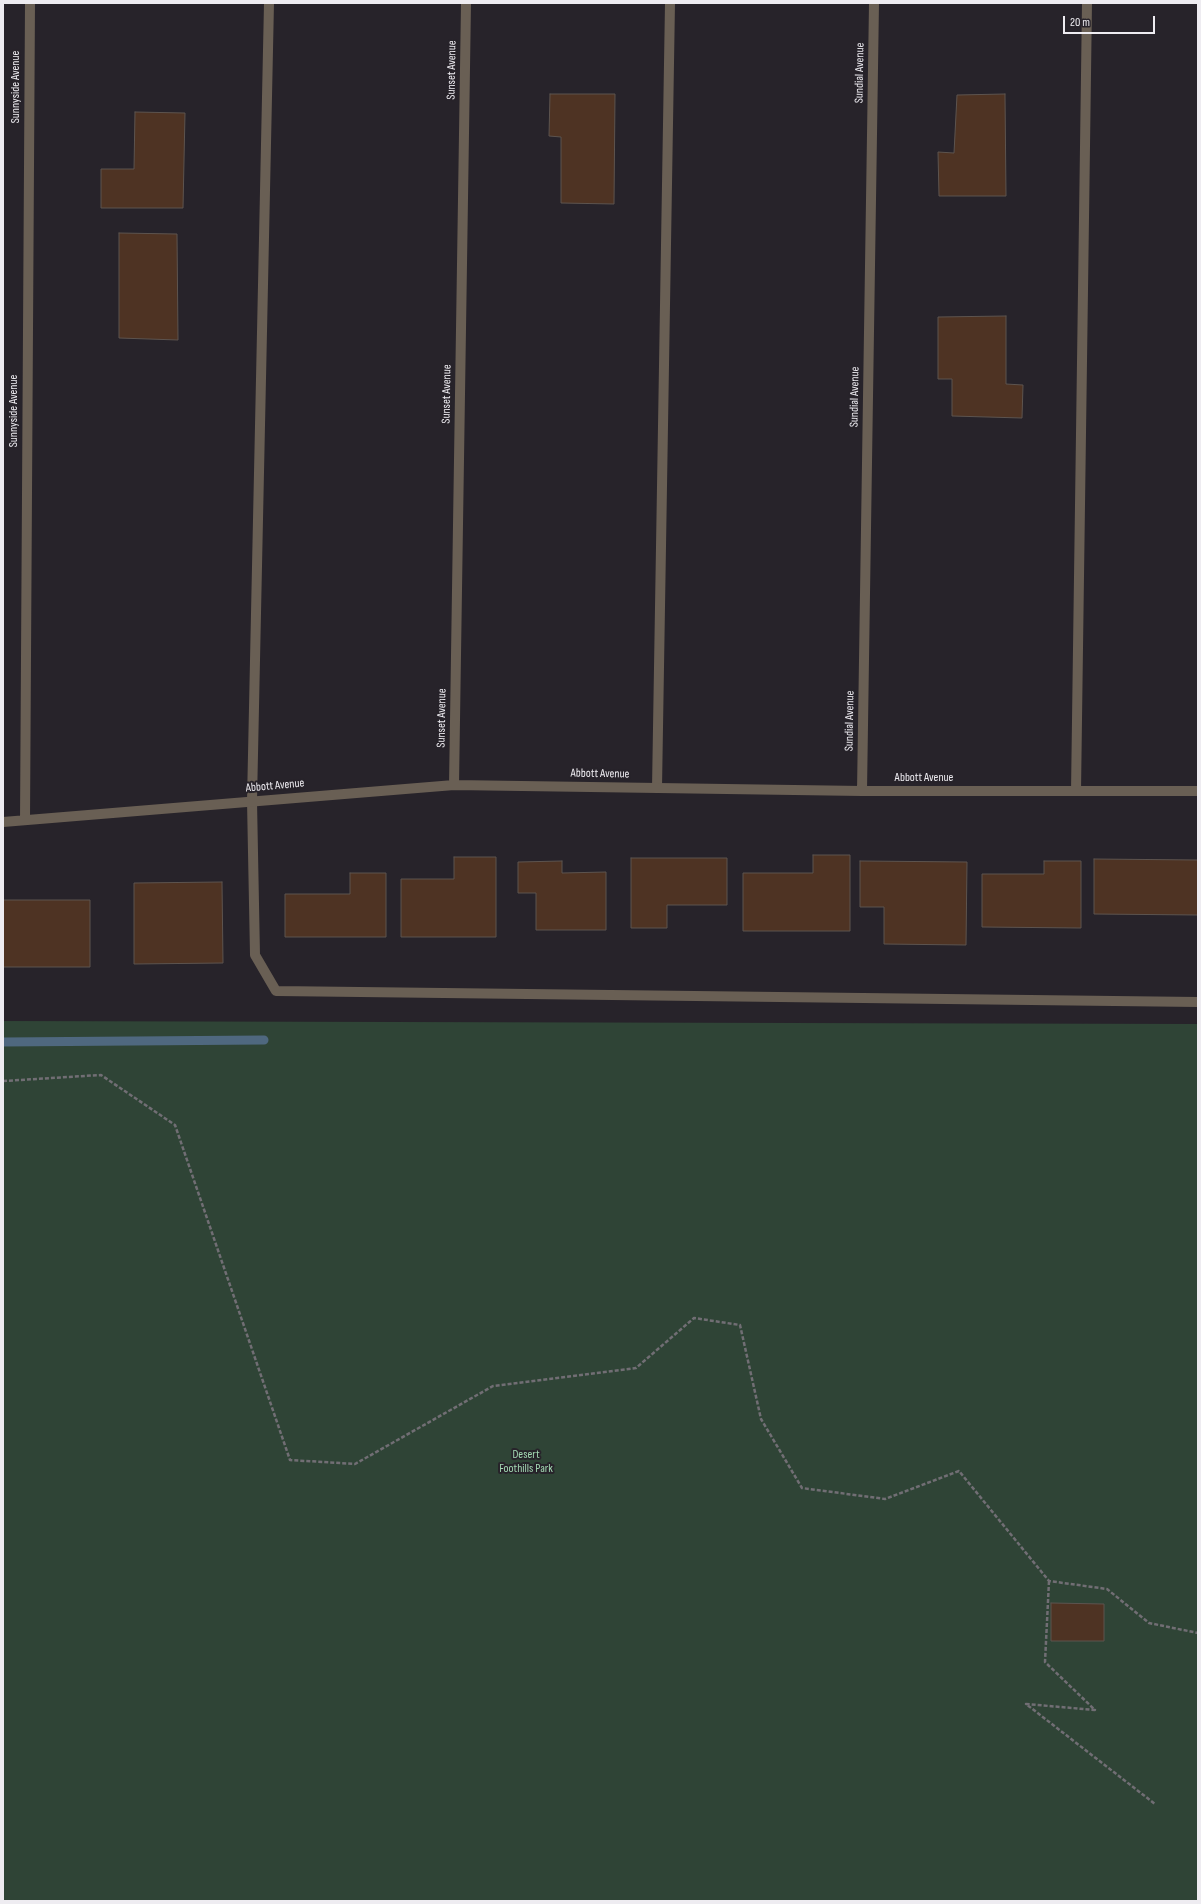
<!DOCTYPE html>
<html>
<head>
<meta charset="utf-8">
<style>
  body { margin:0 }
  #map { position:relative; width:1201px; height:1904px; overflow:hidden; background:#27232a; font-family:"Sofia Sans Condensed",sans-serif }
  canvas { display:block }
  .frame { position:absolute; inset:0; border:4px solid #eeecf1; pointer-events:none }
  .scale { position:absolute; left:1063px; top:16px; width:92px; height:18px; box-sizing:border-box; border:2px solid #eeecf1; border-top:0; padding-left:5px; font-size:12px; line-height:14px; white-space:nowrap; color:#eeecf1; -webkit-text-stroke:3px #27232a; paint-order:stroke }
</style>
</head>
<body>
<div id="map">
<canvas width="1201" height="1904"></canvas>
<div class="frame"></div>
<div class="scale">20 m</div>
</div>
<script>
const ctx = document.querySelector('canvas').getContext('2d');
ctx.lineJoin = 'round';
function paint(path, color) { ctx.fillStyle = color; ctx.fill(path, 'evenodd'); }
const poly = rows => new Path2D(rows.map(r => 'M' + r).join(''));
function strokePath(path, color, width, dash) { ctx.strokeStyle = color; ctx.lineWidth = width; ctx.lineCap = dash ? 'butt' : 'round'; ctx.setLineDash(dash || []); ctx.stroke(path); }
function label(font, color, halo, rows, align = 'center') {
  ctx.font = font + ' "Sofia Sans Condensed",sans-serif'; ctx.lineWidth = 4; ctx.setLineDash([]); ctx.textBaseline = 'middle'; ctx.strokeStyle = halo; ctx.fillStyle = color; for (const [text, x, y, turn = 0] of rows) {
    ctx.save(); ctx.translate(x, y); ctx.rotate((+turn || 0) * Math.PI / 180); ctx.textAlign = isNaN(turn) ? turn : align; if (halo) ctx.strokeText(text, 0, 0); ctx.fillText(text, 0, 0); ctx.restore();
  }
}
const green = poly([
  [3,1021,1198,1024,1198,1901,3,1901]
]);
const stream = poly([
  [3,1042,264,1040]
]);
const building = poly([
  [550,94,615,94,614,204,561,203,561,137,549,136,550,94],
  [1005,94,1006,196,939,196,938,152,954,153,957,95,1005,94],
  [135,112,185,113,183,208,101,208,101,169,134,169,135,112],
  [119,233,177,234,178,340,119,338,119,233],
  [1006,316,1006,384,1023,385,1022,418,952,416,952,379,938,379,938,317,1006,316],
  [813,855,850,855,850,931,743,931,743,873,813,873,813,855],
  [454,857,496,857,496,937,401,937,401,879,454,879,454,857],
  [631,858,727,858,727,905,667,905,667,928,631,928,631,858],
  [1094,859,1198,860,1198,915,1094,914,1094,859],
  [562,861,562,873,606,872,606,930,536,930,536,893,518,893,518,862,562,861],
  [860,861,967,862,966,945,884,944,884,907,860,907,860,861],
  [1044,861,1081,861,1081,928,982,927,982,874,1044,874,1044,861],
  [350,873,386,873,386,937,285,937,285,894,350,894,350,873],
  [222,882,223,963,134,964,134,883,222,882],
  [3,900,90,900,90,967,3,967,3,900],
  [1051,1603,1104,1604,1104,1641,1051,1641,1051,1603]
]);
const path = poly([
  [3,1081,101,1075,175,1125,290,1460,355,1464,493,1386,636,1368,694,1318,740,1325,761,1419,802,1488,885,1499,959,1471,1049,1581,1107,1589,1149,1623,1198,1633],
  [1049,1581,1045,1662,1095,1710,1026,1704,1155,1804]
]);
const lane = poly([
  [269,3,252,801,255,955,276,991,1198,1002],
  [657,788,670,3],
  [1076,791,1087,3]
]);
const street = poly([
  [454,785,466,3],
  [862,791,874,3],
  [25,820,30,3],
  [3,822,454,785,862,791,1198,791]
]);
const streetNames = [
  ["Sunset Avenue",452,70,-89],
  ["Sundial Avenue",860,73,-89],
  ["Sunnyside Avenue",16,87,-90],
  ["Sunset Avenue",447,394,-89],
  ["Sundial Avenue",855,397,-89],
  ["Sunnyside Avenue",14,411,-90],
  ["Sunset Avenue",442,718,-89],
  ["Sundial Avenue",850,721,-89],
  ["Abbott Avenue",600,774,1],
  ["Abbott Avenue",924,778],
  ["Abbott Avenue",275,786,-5]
];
const parkNames = [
  ["Desert",526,1455],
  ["Foothills Park",526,1469]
];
paint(green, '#2f4436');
strokePath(stream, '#4f687f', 9);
paint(building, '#4e3323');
strokePath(building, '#5d544f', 1);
strokePath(path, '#716e74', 2.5, [4, 2]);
strokePath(lane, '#695f54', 10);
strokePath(street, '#695f54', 10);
label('12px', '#eeecf1', '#27232a', streetNames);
label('12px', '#a3d9b3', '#27232a', parkNames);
</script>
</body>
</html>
